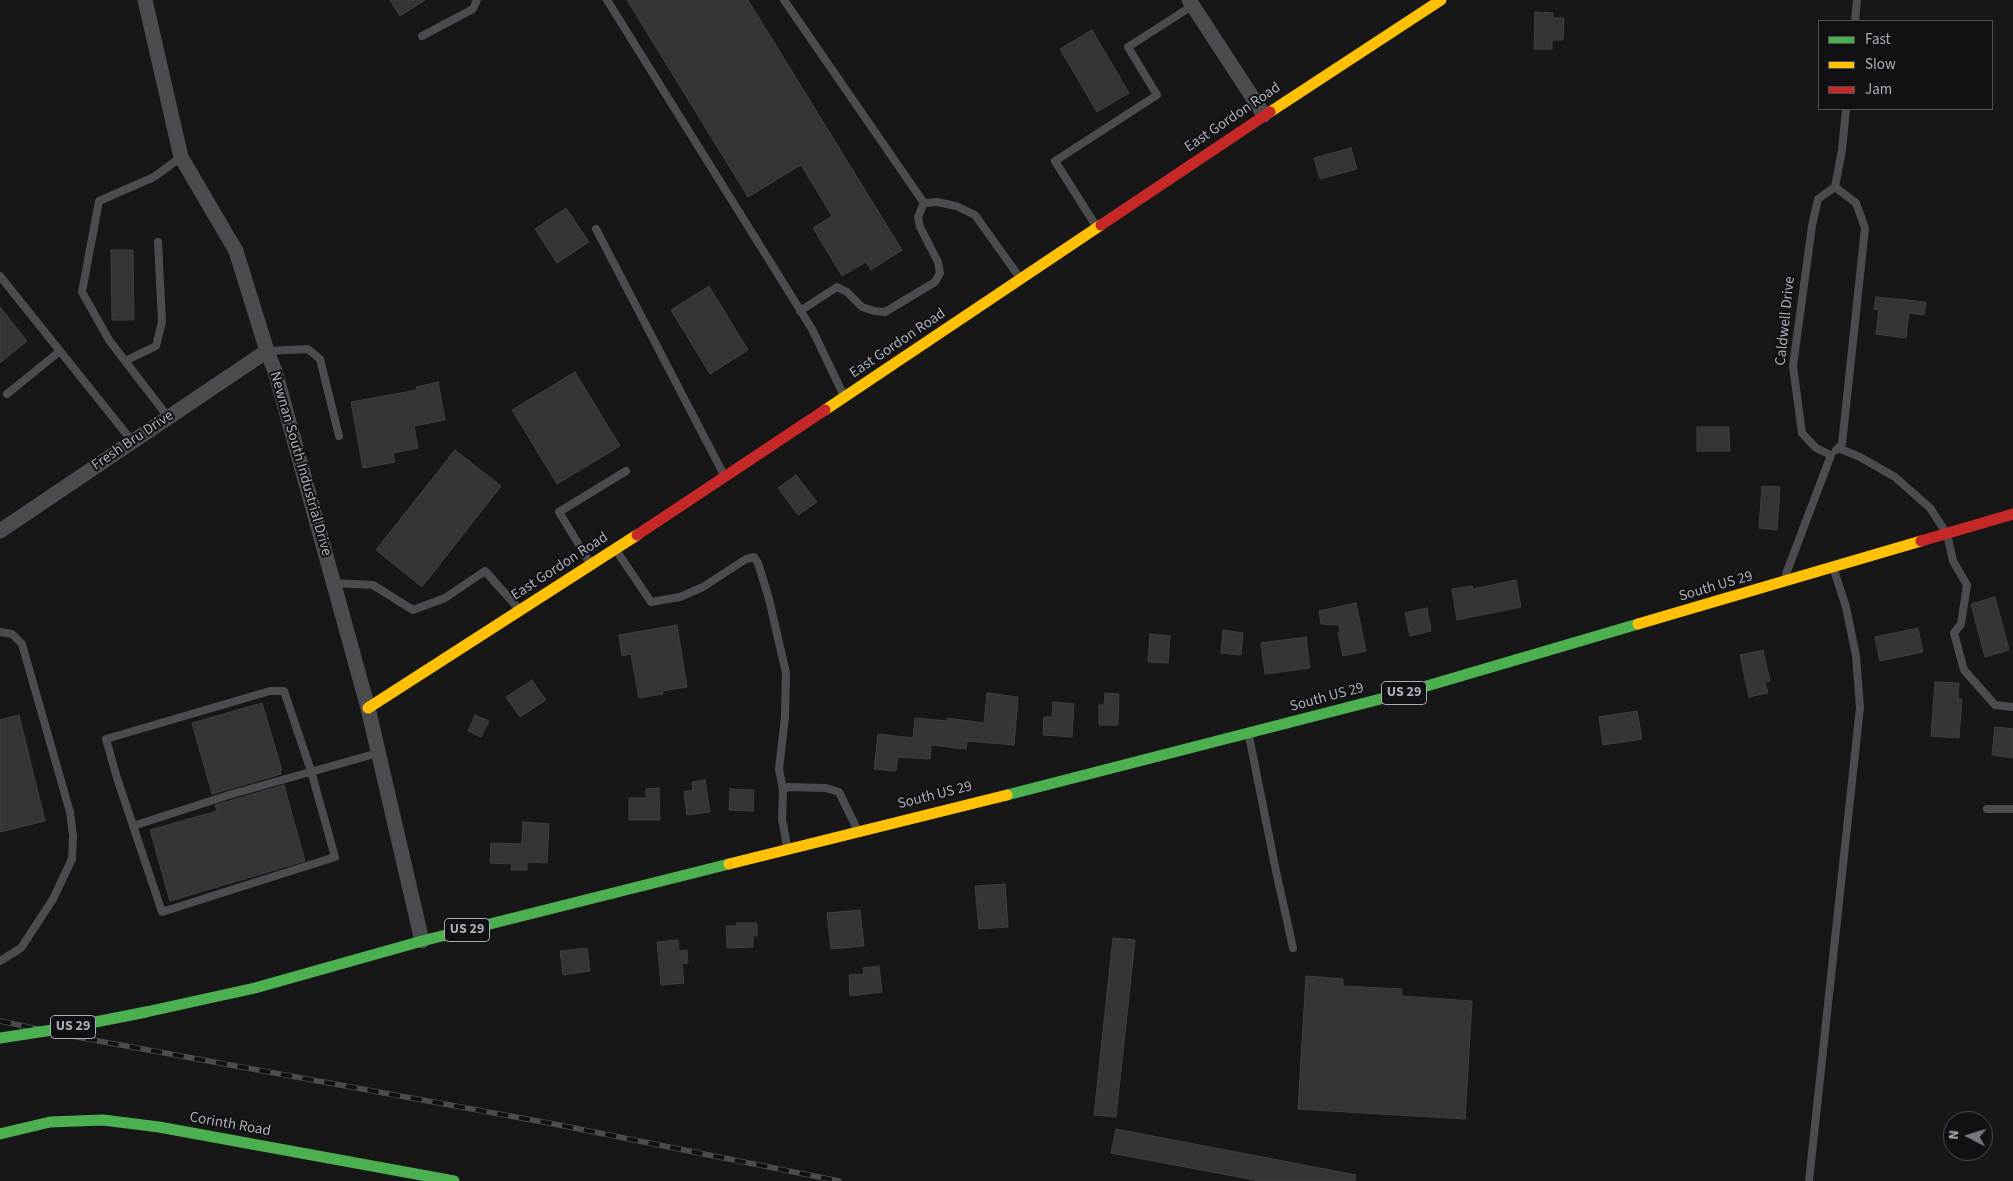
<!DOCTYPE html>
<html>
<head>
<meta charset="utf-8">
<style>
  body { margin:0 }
  #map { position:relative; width:2013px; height:1181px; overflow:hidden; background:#171717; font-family:"Source Sans 3",sans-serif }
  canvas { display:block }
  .legend { position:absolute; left:1818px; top:20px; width:175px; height:90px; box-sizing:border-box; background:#111113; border:1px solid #4d4f55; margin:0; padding:6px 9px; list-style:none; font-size:15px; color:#a8adb8 }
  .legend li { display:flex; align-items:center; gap:10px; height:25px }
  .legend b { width:25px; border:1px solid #4d4f55 }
  .north { position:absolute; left:1943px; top:1111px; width:50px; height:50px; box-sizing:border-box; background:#111113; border:1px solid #4d4f55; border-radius:50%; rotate:275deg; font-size:14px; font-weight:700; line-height:20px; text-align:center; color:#a8adb8 }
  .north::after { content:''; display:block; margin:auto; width:18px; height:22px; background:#757880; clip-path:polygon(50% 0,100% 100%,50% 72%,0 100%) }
</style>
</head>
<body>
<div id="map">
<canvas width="2013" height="1181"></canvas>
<ul class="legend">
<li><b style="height:6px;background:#4caf50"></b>Fast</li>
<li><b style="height:6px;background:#ffc107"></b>Slow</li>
<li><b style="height:6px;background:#c62828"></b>Jam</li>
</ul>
<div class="north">N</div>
</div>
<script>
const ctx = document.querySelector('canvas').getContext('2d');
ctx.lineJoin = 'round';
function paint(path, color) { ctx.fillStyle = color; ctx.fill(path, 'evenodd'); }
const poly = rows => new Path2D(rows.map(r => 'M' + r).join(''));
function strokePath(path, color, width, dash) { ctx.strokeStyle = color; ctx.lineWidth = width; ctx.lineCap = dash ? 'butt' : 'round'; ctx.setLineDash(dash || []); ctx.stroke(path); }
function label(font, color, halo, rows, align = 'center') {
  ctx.font = font + ' "Source Sans 3",sans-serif'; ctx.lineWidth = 4; ctx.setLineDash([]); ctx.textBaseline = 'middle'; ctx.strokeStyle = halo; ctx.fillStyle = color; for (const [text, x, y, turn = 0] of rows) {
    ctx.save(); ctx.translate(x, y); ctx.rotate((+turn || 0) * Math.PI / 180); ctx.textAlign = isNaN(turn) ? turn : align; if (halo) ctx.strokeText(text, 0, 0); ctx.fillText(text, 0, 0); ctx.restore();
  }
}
const building = poly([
  [390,0,425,0,400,16,390,0],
  [627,0,748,0,902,250,871,270,866,262,842,276,813,228,832,216,801,165,748,197,627,0],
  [1535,12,1553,13,1553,18,1564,18,1563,40,1552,40,1552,49,1534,49,1535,12],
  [1092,30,1129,93,1097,112,1060,49,1092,30],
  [1351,148,1357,169,1320,179,1314,158,1351,148],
  [566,208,589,242,557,263,535,229,566,208],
  [111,250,133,250,134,320,112,320,111,250],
  [709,286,748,350,710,374,671,310,709,286],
  [1876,297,1926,302,1924,315,1909,313,1906,338,1876,334,1879,310,1874,309,1876,297],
  [0,307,27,341,0,363,0,307],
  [575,372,620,446,557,484,512,410,575,372],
  [438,382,445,420,414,426,418,448,393,453,395,462,363,468,351,402,417,390,416,387,438,382],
  [1697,427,1729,427,1730,451,1697,451,1697,427],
  [455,450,501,486,422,587,376,550,455,450],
  [796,475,817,502,798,515,778,488,796,475],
  [1762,486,1780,487,1777,530,1759,528,1762,486],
  [1516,580,1521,607,1457,620,1452,589,1472,586,1473,589,1516,580],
  [1995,597,2009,650,1985,657,1971,604,1995,597],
  [1356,603,1366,651,1343,656,1338,633,1340,632,1339,625,1321,624,1319,611,1356,603],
  [1427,608,1431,631,1410,636,1405,613,1427,608],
  [677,625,687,687,662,691,663,694,639,698,631,654,622,656,619,635,677,625],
  [1918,628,1923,652,1880,661,1875,637,1918,628],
  [1223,630,1243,633,1241,655,1221,653,1223,630],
  [1150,634,1170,636,1168,663,1148,662,1150,634],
  [1306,637,1310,668,1265,674,1261,643,1306,637],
  [1763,650,1770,681,1765,682,1768,693,1749,697,1740,655,1763,650],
  [532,680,546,700,520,717,506,697,532,680],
  [1935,682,1959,683,1958,699,1962,699,1959,738,1931,736,1935,682],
  [987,693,1018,697,1014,745,967,741,966,749,931,745,930,759,898,757,896,771,874,769,878,734,913,738,915,718,947,721,947,718,984,723,987,693],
  [1105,693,1119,694,1118,725,1099,725,1099,705,1104,705,1105,693],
  [1053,702,1074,704,1072,737,1043,735,1044,717,1052,717,1053,702],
  [262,703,282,770,280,770,281,774,212,794,192,723,262,703],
  [1637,711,1642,739,1603,745,1599,717,1637,711],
  [19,715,45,821,0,832,0,720,19,715],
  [475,715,489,721,481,737,468,731,475,715],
  [1995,727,2013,729,2013,758,1992,755,1995,727],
  [705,780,710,812,687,815,684,792,693,790,692,782,705,780],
  [284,785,305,861,170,901,150,830,217,811,215,805,284,785],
  [659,788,660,820,629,820,629,798,646,798,646,789,659,788],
  [730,789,754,790,753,811,729,810,730,789],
  [523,822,549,824,547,863,527,862,527,870,511,870,512,864,490,863,491,843,522,844,523,822],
  [1005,884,1008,927,979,929,975,886,1005,884],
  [860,910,864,946,831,949,827,913,860,910],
  [737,923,757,923,757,936,753,936,753,947,727,948,726,926,737,926,737,923],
  [1113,938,1135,940,1116,1117,1094,1115,1113,938],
  [678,940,679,951,687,950,688,963,682,964,684,983,661,985,657,942,678,940],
  [587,948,590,971,563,975,560,951,587,948],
  [879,966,882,992,850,996,849,975,864,974,863,968,879,966],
  [1306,976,1343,979,1343,986,1402,989,1401,996,1472,1001,1465,1119,1298,1109,1306,976],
  [1116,1129,1356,1175,1355,1181,1260,1181,1111,1153,1116,1129]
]);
const lane = poly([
  [607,0,812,329,844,396],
  [784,0,924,203,937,202,956,206,975,215,1020,278],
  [1855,21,1857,0],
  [422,36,473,9,477,0],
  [1835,187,1856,203,1865,228,1842,444,1836,450],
  [1096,226,1055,161,1157,95,1128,47,1192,6],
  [596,229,724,475],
  [0,276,132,441],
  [800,311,837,287,847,292,862,307,874,311,885,312,935,282,940,273,938,262,920,227,918,217,924,203],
  [267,351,308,349,320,359,339,436],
  [125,361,156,346,162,322,158,242],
  [7,394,60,351],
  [168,417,109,340,82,292,99,201,154,177,181,157],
  [1838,448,1860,457,1895,477,1930,508,1947,534,1953,561,1967,585,1961,624,1954,633,1964,670,1995,705,2013,707],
  [616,550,651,602,680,597,703,587,746,559,754,557,758,563,769,599,786,673,785,717,779,769,783,790],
  [590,563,559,512,626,471],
  [1786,574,1831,455,1816,448,1802,433,1793,366,1812,226,1818,199,1835,187,1842,150,1846,109],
  [333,583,373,585,413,610,445,598,485,571,519,609],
  [0,632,12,634,22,644,70,812,73,836,72,859,53,899,21,948,0,961],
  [270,691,284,691,311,771,335,857,162,912,117,778,106,739,270,691],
  [1249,736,1276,871,1293,948],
  [1987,809,2013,809],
  [133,826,232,794,378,753],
  [787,846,782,819,783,790,787,787,826,788,839,792,857,829],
  [1809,1181,1860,707,1856,656,1846,607,1834,570]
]);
const street = poly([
  [145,0,181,157,236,251,267,351,275,371,368,708,422,941],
  [1189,0,1264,115],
  [0,531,267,351]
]);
const fast = poly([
  [1007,795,1396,695,1638,624],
  [146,1012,255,988,422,941,729,864],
  [0,1134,50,1122,103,1120,159,1127,454,1181]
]);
const slow = poly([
  [1270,112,1441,0],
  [825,410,1101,225],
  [1638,624,1921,541],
  [368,708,637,535],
  [729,864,1007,795]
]);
const jam = poly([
  [1101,225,1270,112],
  [637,535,825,410],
  [1921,541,2013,514]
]);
const rail = poly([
  [0,1021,66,1035,554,1124,839,1181]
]);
const fastBridge = poly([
  [0,1038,65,1028,146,1012]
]);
const shields = [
  [1404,693,45],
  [467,930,45],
  [73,1027,45]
];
const shieldNames = [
  ["US 29",1404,693],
  ["US 29",467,930],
  ["US 29",73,1027]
];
const streetNames = [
  ["East Gordon Road",1233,118,-34],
  ["Caldwell Drive",1786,321,-84],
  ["East Gordon Road",898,344,-34],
  ["Fresh Bru Drive",133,441,-34],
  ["Newnan South Industrial Drive",300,464,74],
  ["East Gordon Road",560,567,-33],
  ["South US 29",1716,587,-16],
  ["South US 29",1327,698,-15],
  ["South US 29",935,796,-14],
  ["Corinth Road",230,1125,10]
];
paint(building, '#353536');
strokePath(building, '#3f4043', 1);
strokePath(lane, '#4b4c50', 8);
strokePath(street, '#4b4c50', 15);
strokePath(fast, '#4caf50', 11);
strokePath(slow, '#ffc107', 11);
strokePath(jam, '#c62828', 11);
strokePath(rail, '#4b4c4f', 5.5);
strokePath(rail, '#111113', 4, [11]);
strokePath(fastBridge, '#4caf50', 11);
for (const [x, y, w] of shields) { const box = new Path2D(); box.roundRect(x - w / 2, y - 11.5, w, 23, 4); ctx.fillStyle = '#111113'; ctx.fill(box); strokePath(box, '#a8adb8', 1); }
label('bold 14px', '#a8adb8', null, shieldNames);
label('15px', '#a8adb8', '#111113', streetNames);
</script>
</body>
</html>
